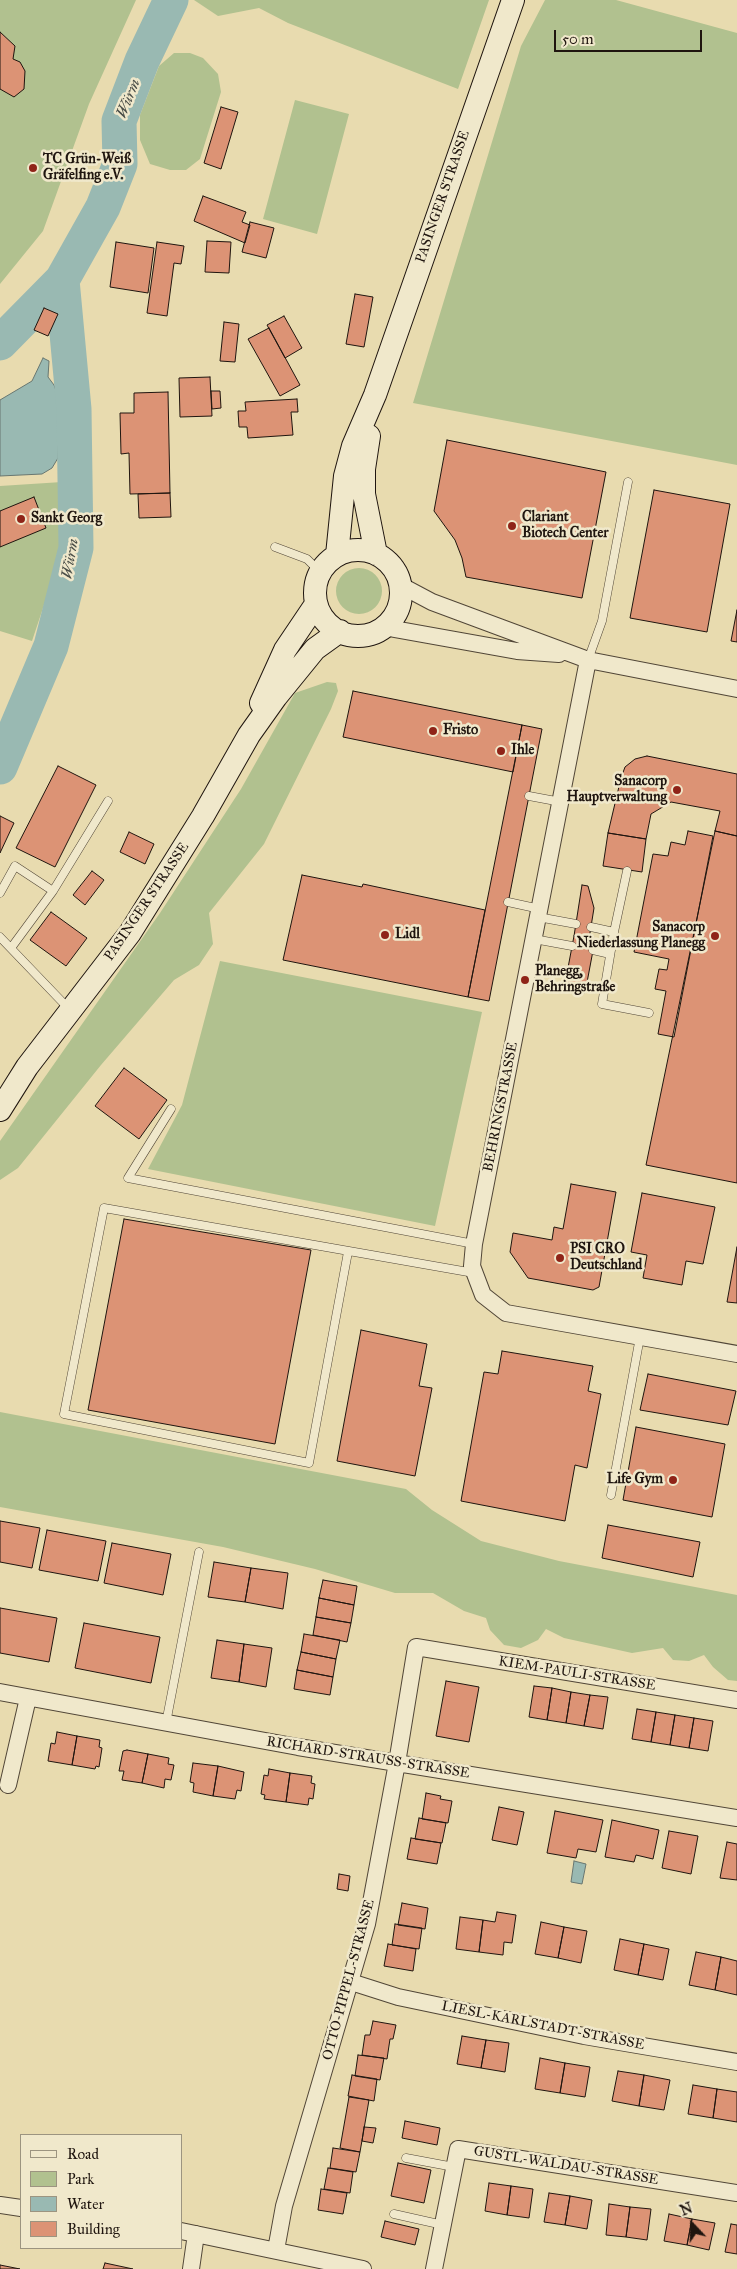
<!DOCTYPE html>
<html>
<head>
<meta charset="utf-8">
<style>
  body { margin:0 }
  #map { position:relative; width:737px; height:2269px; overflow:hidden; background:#e8dbaf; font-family:"IM FELL Great Primer",serif }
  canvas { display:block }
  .legend { position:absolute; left:20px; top:2134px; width:162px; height:115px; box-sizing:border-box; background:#f0e8cb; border:1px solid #9c9480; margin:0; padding:6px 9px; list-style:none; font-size:15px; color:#1f150f }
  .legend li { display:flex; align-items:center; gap:10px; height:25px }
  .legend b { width:25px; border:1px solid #9c9480 }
  .north { position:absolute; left:667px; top:2199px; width:50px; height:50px; -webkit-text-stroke:4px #f0e8cb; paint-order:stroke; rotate:339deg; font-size:14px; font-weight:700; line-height:20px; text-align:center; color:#1f150f }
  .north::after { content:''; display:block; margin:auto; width:18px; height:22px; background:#1f150f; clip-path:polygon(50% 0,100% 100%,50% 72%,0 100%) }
  .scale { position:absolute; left:554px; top:30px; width:148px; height:22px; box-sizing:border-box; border:2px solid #1f150f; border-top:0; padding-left:6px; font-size:15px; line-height:18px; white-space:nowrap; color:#1f150f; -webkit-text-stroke:4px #f0e8cb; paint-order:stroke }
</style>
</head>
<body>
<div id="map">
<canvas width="737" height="2269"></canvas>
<ul class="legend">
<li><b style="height:6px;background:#f0e8cb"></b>Road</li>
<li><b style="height:14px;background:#b1c18f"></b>Park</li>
<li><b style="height:14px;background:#99b9b2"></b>Water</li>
<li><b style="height:14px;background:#dc9375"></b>Building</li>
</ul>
<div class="north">N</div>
<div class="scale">50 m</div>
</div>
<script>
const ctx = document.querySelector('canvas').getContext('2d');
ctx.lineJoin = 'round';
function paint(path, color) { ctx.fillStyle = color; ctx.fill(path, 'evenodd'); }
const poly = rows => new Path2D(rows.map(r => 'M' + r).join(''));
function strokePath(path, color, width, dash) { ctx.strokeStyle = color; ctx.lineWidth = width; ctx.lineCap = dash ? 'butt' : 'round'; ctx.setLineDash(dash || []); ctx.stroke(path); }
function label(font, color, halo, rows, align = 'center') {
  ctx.font = font + ' "IM FELL Great Primer",serif'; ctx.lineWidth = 5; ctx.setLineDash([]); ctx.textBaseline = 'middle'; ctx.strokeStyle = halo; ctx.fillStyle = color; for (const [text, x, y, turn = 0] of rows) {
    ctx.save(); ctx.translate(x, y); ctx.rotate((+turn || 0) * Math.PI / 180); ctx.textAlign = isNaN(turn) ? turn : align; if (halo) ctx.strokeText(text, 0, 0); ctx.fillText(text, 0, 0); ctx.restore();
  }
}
const green = poly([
  [0,0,136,0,89,104,43,231,0,284],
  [194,0,489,0,458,89,288,23,259,8,218,16],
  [545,0,616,0,737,33,737,465,413,403,521,46],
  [174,53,190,53,203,58,218,74,221,92,200,159,186,170,170,170,150,164,140,140,140,115,159,66],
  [295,100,349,114,317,234,263,219],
  [62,482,64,545,32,641,0,631,0,486],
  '336 591a23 23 0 1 1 46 0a23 23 0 1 1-46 0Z',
  [327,682,336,683,338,691,331,709,264,844,209,913,213,944,199,965,174,980,101,1065,18,1168,0,1180,0,1141,160,913,241,789,295,693],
  [220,961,482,1012,435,1226,148,1169,182,1105],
  [0,1412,406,1489,432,1510,481,1541,559,1561,737,1595,737,1681,728,1680,713,1667,704,1655,689,1661,673,1660,663,1648,632,1653,564,1638,546,1629,538,1640,521,1648,504,1645,490,1630,486,1618,464,1611,433,1593,395,1593,315,1569,223,1547,0,1507]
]);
const water = poly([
  [43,358,49,361,48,377,54,385,58,396,58,458,52,468,42,474,0,476,0,400,32,381,43,358],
  [574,1861,586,1864,582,1884,571,1882,574,1861]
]);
const river = poly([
  [0,343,62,280,103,207,120,164,119,121,142,61,171,0],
  [0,767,51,646,76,548,74,409,62,280]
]);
const building = poly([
  [0,32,15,46,13,59,20,62,25,71,24,89,14,97,0,89,0,32],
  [221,107,238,112,221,169,204,163,221,107],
  [203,196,246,212,242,222,250,225,245,243,194,221,203,196],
  [250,222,274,228,266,258,242,252,250,222],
  [207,241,231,242,229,273,205,272,207,241],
  [116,242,154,248,148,293,110,287,116,242],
  [157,242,184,246,181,264,174,263,167,316,147,313,157,242],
  [355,294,373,297,364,347,346,344,355,294],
  [44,308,58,314,48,336,34,330,44,308],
  [284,316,302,348,285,358,267,325,284,316],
  [224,322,239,324,235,362,220,361,224,322],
  [269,328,300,385,280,396,248,339,269,328],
  [210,377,212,416,180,417,179,378,210,377],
  [211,391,220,391,221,408,212,409,211,391],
  [168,392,170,493,130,494,129,453,121,454,120,413,134,413,134,393,168,392],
  [297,399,298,412,291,412,293,435,248,438,247,427,239,427,238,411,246,411,245,402,297,399],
  [447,440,606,472,582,598,466,577,462,558,455,540,434,511,447,440],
  [654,490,730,504,707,632,630,618,654,490],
  [170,493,171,517,139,518,138,494,170,493],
  [34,497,46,528,0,547,0,511,34,497],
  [737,610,737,642,731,641,737,610],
  [353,691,522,725,513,772,343,737,353,691],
  [522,725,542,729,489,1001,468,997,522,725],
  [647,756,737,774,737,836,715,831,720,811,671,802,651,814,646,839,608,833,621,778,625,767,635,759,647,756],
  [58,766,96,785,55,867,16,848,58,766],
  [0,816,14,823,0,853,0,816],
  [688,831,713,836,674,1037,658,1034,666,991,655,989,659,969,667,970,669,959,634,952,653,854,668,856,671,842,685,845,688,831],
  [715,831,737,836,737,1183,646,1165,715,831],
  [129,832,154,844,145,864,120,852,129,832],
  [608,833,646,839,642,872,603,866,608,833],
  [92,871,104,880,85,905,73,895,92,871],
  [302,875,362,887,363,884,485,910,468,997,283,960,302,875],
  [582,885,588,886,594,908,589,939,574,936,582,885],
  [51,912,87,938,66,966,30,940,51,912],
  [574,936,595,940,585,993,564,989,574,936],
  [124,1068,167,1100,139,1139,95,1106,124,1068],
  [571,1184,616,1192,599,1287,593,1290,528,1278,510,1252,513,1233,552,1240,554,1227,563,1229,571,1184],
  [642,1193,715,1207,703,1264,686,1261,682,1285,643,1278,647,1255,631,1252,642,1193],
  [124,1219,311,1250,275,1444,88,1410,124,1219],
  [737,1247,737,1303,727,1302,737,1247],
  [361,1330,427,1344,419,1386,432,1388,415,1476,337,1461,361,1330],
  [502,1351,593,1366,588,1391,601,1394,587,1468,575,1465,565,1521,461,1501,484,1372,498,1374,502,1351],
  [648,1374,736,1391,728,1425,640,1410,648,1374],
  [636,1427,725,1444,712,1517,623,1500,636,1427],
  [0,1521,40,1528,32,1568,0,1562,0,1521],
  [608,1525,700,1542,693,1577,602,1558,608,1525],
  [47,1530,106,1541,98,1581,39,1570,47,1530],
  [112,1543,171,1554,163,1595,104,1583,112,1543],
  [214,1562,251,1568,245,1602,208,1597,214,1562],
  [251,1568,288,1573,283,1609,245,1602,251,1568],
  [323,1580,357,1586,354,1605,319,1598,323,1580],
  [319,1598,354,1605,351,1623,316,1617,319,1598],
  [0,1608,57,1618,49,1662,0,1653,0,1608],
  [316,1617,351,1623,347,1642,313,1635,316,1617],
  [84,1623,160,1637,151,1683,75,1668,84,1623],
  [304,1634,340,1640,336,1659,301,1652,304,1634],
  [217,1640,244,1644,239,1682,211,1678,217,1640],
  [244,1644,272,1648,266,1687,239,1682,244,1644],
  [301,1652,336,1659,333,1677,297,1670,301,1652],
  [297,1670,333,1677,330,1695,294,1689,297,1670],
  [446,1681,479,1687,469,1742,436,1736,446,1681],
  [534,1686,552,1688,547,1720,529,1717,534,1686],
  [552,1688,571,1692,566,1723,547,1720,552,1688],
  [571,1692,590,1695,584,1726,566,1723,571,1692],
  [590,1695,608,1697,603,1729,584,1726,590,1695],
  [637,1709,656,1712,651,1742,632,1739,637,1709],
  [656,1712,675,1715,670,1745,651,1742,656,1712],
  [675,1715,694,1718,689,1748,670,1745,675,1715],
  [694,1718,713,1721,708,1751,689,1748,694,1718],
  [57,1732,77,1736,72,1765,48,1761,51,1743,55,1744,57,1732],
  [77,1736,100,1740,99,1747,102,1748,99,1767,96,1766,95,1769,72,1765,77,1736],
  [127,1750,148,1754,142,1783,122,1780,124,1771,119,1771,123,1751,127,1750],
  [148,1754,169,1758,168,1764,174,1765,171,1780,165,1779,164,1788,142,1783,148,1754],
  [193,1763,218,1766,213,1796,193,1792,194,1783,190,1782,193,1763],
  [218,1766,244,1772,241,1791,237,1790,235,1799,213,1796,218,1766],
  [269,1769,290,1773,286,1802,264,1799,265,1795,261,1794,264,1775,268,1776,269,1769],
  [290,1773,312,1776,311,1783,315,1784,313,1799,309,1798,308,1805,286,1802,290,1773],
  [426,1793,441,1796,440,1799,452,1801,448,1823,422,1819,426,1793],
  [499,1807,524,1812,517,1845,492,1840,499,1807],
  [555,1811,603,1820,596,1852,578,1849,576,1858,547,1853,555,1811],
  [419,1818,446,1823,442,1843,415,1839,419,1818],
  [612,1820,659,1830,653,1859,636,1855,634,1862,605,1857,612,1820],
  [669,1831,698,1836,691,1874,662,1868,669,1831],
  [411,1838,441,1843,437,1864,407,1859,411,1838],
  [727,1842,737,1844,737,1880,720,1878,727,1842],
  [339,1874,350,1876,348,1891,337,1889,339,1874],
  [402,1903,428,1908,425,1929,398,1925,402,1903],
  [497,1912,516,1915,512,1943,504,1942,503,1955,479,1952,483,1920,495,1922,497,1912],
  [460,1917,483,1920,479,1952,456,1949,460,1917],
  [541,1922,564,1927,558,1958,535,1954,541,1922],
  [395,1924,422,1928,419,1949,392,1945,395,1924],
  [564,1927,587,1931,581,1963,558,1958,564,1927],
  [620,1939,644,1944,638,1975,614,1970,620,1939],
  [388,1944,416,1949,413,1971,384,1966,388,1944],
  [644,1944,669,1949,663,1980,638,1975,644,1944],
  [696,1952,721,1957,715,1990,689,1985,696,1952],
  [721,1957,737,1961,737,1995,715,1990,721,1957],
  [373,2021,396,2025,393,2039,390,2039,387,2059,362,2055,365,2035,370,2035,373,2021],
  [462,2036,486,2040,481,2068,457,2064,462,2036],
  [486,2040,509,2043,505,2072,481,2068,486,2040],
  [358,2055,384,2058,380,2080,355,2076,358,2055],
  [540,2058,565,2063,560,2093,535,2089,540,2058],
  [565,2063,590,2067,585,2097,560,2093,565,2063],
  [618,2071,644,2075,639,2106,612,2101,618,2071],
  [352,2075,377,2079,374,2101,348,2096,352,2075],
  [644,2075,670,2080,664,2110,639,2106,644,2075],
  [693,2085,717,2089,713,2118,688,2114,693,2085],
  [717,2089,737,2092,737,2122,713,2118,717,2089],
  [349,2097,369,2100,360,2152,340,2148,349,2097],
  [405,2121,440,2128,437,2145,402,2138,405,2121],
  [364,2127,376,2128,373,2143,362,2141,364,2127],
  [333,2148,360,2152,356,2172,330,2168,333,2148],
  [398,2163,431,2170,424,2203,391,2196,398,2163],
  [328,2168,353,2172,350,2193,324,2189,328,2168],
  [489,2183,511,2186,507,2215,485,2211,489,2183],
  [511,2186,533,2189,529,2218,507,2215,511,2186],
  [321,2189,347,2193,343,2214,318,2210,321,2189],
  [549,2193,570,2196,565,2225,544,2222,549,2193],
  [570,2196,592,2200,587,2229,565,2225,570,2196],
  [609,2204,630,2207,626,2237,606,2235,609,2204],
  [630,2207,651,2209,647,2240,626,2237,630,2207],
  [669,2214,692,2219,687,2245,664,2241,669,2214],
  [692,2219,715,2223,709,2250,687,2245,692,2219],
  [385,2221,419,2229,415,2245,381,2237,385,2221],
  [731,2224,737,2225,737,2254,725,2252,731,2224],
  [105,2263,133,2269,103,2269,105,2263],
  [0,2265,20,2269,0,2269,0,2265]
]);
const service = poly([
  [275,547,307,559,320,572],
  [588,660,602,621,628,482],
  [529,796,561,802],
  [53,891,108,801],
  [0,893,15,866,53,891,11,948],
  [508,902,540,909],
  [538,917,576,924],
  [591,927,614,932,627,871],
  [614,932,602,1004,649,1013],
  [0,937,69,1009],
  [534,939,572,946],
  [593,950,610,954],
  [171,1109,128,1178,474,1244],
  [348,1252,309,1463,64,1414,104,1208,474,1273],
  [611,1495,640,1337],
  [166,1723,199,1552],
  [406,2158,454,2167],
  [394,2214,443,2225]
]);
const minor = poly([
  [400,585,432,602,588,660,737,689],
  [383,627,517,651,559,654],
  [588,660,474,1244,472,1266,483,1295,506,1313,737,1354],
  [0,1692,298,1747,737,1818],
  [8,1785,28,1698],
  [351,1982,398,1997,584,2036,737,2062],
  [0,2205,21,2208],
  [181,2231,363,2269],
  [276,2250,284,2206,367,1924,397,1763,416,1647,737,1700],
  [191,2269,196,2234],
  [434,2269,458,2149,737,2193]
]);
const secondary = poly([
  [369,436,364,469,364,494,376,554],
  '315 593a43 43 0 1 1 86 0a43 43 0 1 1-86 0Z',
  [337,555,345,476,353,446,375,395,513,0],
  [261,703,285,650,316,604],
  [0,1110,27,1067,130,933,203,816,249,735,276,697,315,649,340,631]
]);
const markers = [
  [33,168,5,"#8f2418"],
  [21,519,5,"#8f2418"],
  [512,526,5,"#8f2418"],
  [433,731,5,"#8f2418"],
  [501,751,5,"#8f2418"],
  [677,790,5,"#8f2418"],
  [385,935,5,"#8f2418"],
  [715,936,5,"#8f2418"],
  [525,980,5,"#8f2418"],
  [560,1258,5,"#8f2418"],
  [673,1480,5,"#8f2418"]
];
const poiNames = [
  ["TC Grün-Weiß",43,160],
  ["Gräfelfing e.V.",43,176],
  ["Clariant",522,518],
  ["Biotech Center",522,534],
  ["Sankt Georg",31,519],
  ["Fristo",443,731],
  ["Ihle",511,751],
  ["Sanacorp",667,782,"right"],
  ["Hauptverwaltung",667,798,"right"],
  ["Sanacorp",705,928,"right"],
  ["Niederlassung Planegg",705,944,"right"],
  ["Lidl",395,935],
  ["Planegg,",535,972],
  ["Behringstraße",535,988],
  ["PSI CRO",570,1250],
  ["Deutschland",570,1266],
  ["Life Gym",663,1480,"right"]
];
const streetNames = [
  ["PASINGER STRASSE",443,197,-71],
  ["PASINGER STRASSE",147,902,-56],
  ["BEHRINGSTRASSE",501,1107,-79],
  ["KIEM-PAULI-STRASSE",577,1674,9],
  ["RICHARD-STRAUSS-STRASSE",368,1758,9],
  ["OTTO-PIPPEL-STRASSE",349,1980,-75],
  ["LIESL-KARLSTADT-STRASSE",543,2026,11],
  ["GUSTL-WALDAU-STRASSE",566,2166,9]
];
const waterNames = [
  ["Würm",129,99,-68],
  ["Würm",71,559,-80]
];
paint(green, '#b1c18f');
paint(water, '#99b9b2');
strokePath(water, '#687771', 1);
strokePath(river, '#99b9b2', 35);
paint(building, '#dc9375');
strokePath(building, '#1f150f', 1);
strokePath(service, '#514637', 9);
strokePath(minor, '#514637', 18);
strokePath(secondary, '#1f150f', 24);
strokePath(service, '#f0e8cb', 8);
strokePath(minor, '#f0e8cb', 16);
strokePath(secondary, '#f0e8cb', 22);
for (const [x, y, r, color] of markers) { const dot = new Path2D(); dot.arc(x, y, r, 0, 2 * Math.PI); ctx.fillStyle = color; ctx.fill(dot); strokePath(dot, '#f0e8cb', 2); }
label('bold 14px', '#1f150f', '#f0e8cb', poiNames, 'left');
label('14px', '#1f150f', '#f0e8cb', streetNames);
label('italic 15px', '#4a4e48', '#f0e8cb', waterNames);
</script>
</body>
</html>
